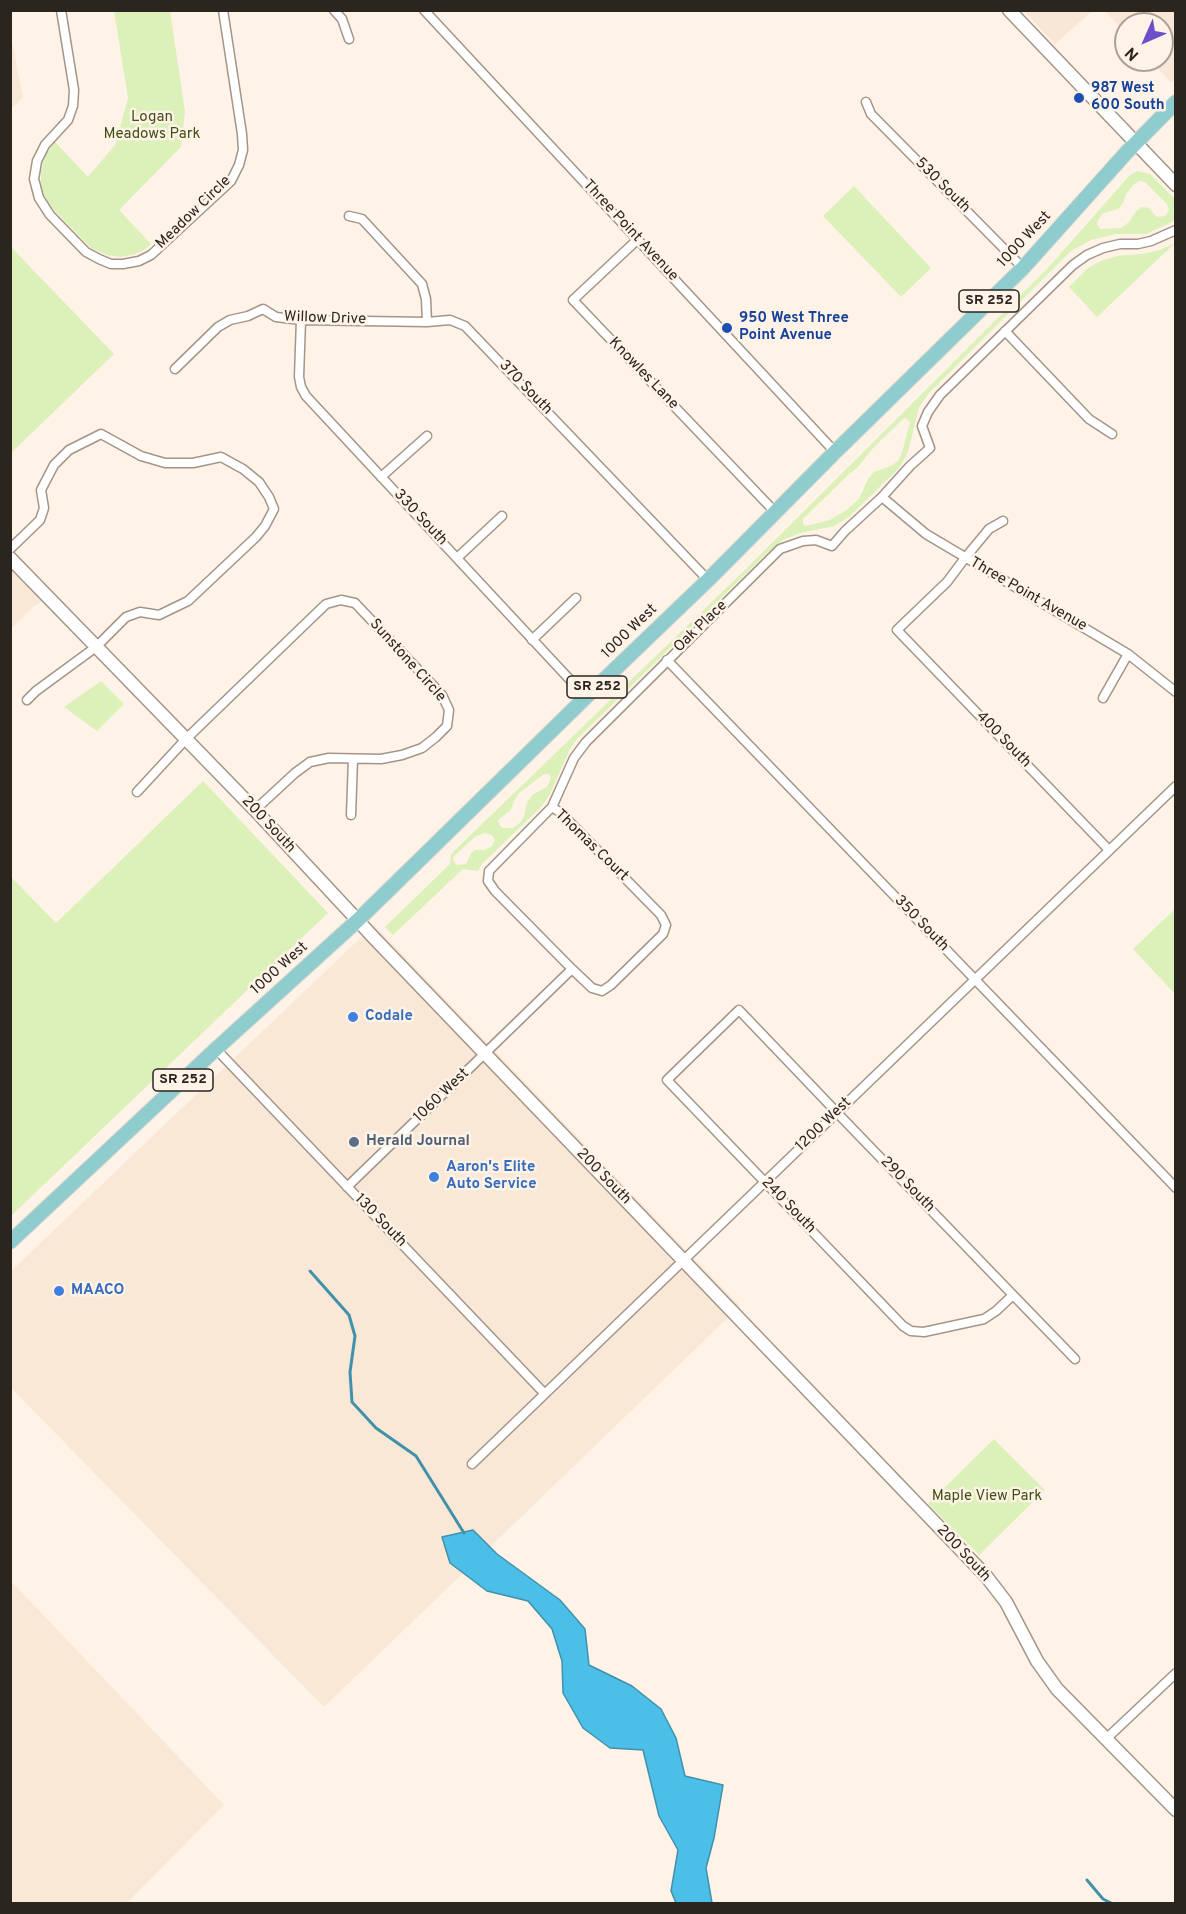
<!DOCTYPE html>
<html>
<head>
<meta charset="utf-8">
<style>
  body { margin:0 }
  #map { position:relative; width:1186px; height:1914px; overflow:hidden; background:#fff2e7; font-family:Overpass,sans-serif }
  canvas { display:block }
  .frame { position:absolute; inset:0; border:12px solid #2b2520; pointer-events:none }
  .north { position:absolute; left:1114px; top:12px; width:60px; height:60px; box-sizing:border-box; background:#fff2e7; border:2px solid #aaa097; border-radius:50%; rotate:225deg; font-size:16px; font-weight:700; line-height:24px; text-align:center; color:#2b2520 }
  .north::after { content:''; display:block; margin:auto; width:21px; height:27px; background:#6c50ca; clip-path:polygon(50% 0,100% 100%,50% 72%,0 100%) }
</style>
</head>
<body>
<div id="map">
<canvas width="1186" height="1914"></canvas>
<div class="frame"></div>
<div class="north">N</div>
</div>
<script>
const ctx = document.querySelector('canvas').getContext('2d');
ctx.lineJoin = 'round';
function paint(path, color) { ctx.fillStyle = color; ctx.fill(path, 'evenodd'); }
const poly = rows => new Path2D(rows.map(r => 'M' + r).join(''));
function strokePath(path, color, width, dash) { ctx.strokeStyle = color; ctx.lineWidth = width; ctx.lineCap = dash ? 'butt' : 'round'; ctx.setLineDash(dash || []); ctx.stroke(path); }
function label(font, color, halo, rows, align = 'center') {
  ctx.font = font + ' Overpass,sans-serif'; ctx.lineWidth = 5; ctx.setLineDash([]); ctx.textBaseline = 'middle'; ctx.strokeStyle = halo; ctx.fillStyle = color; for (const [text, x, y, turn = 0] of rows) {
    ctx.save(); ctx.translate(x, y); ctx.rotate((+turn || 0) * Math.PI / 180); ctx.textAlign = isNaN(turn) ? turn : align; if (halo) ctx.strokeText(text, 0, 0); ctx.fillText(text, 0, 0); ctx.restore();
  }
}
const commercial = poly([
  [10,31,23,98,11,109,10,109],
  [11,550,53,594,33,607,11,629],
  [374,925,740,1306,324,1707,11,1388,11,1271],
  [11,1581,224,1805,127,1903,11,1903]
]);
const built = poly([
  [1024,11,1092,11,1055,44],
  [1105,11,1175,11,1175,79,1171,83,1150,60,1162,60,1162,24,1126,24,1126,34]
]);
const green = poly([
  [114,11,170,11,185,112,181,147,119,210,151,244,144,250,135,254,121,257,107,255,91,248,55,211,46,200,41,185,41,172,45,155,55,142,88,177,115,145,128,98],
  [1137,171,1150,174,1175,199,1175,218,1172,222,1146,234,1116,234,1091,240,1071,251,929,393,919,407,908,452,899,468,849,517,834,526,800,533,783,540,768,552,577,739,570,749,550,794,542,806,482,864,478,871,463,869,393,935,385,927,450,864,451,854,750,565,1048,268,1129,176],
  [1139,181,1145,182,1167,204,1169,210,1166,215,1160,217,1156,216,1149,208,1142,207,1136,211,1129,222,1121,228,1100,229,1097,224,1098,220,1103,213,1118,209,1123,203,1126,194,1133,185],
  [906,418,910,422,902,453,898,461,891,466,874,472,868,479,859,499,848,509,830,520,806,526,803,524,803,519,849,474,857,468,874,447,903,419],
  [544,774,549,774,551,778,547,787,532,795,527,803,524,816,521,822,513,828,504,828,500,826,498,820,511,810,514,801,519,793],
  [485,833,492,835,495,840,492,846,485,850,475,850,471,853,466,864,457,865,453,860,454,856,476,836],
  [854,186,931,268,901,297,823,216],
  [1175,243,1097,317,1069,287,1088,268,1100,261,1117,256,1142,254,1160,250],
  [11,247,114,354,11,453],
  [101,681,124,704,97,731,64,707],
  [203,781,328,913,11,1216,11,877,56,923],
  [1175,909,1175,994,1133,949],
  [994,1439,1045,1490,979,1555,928,1504]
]);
const water = poly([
  [473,1530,497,1554,560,1600,585,1629,589,1665,632,1686,661,1709,676,1738,685,1776,723,1785,714,1838,706,1868,712,1903,676,1903,671,1891,678,1850,659,1816,643,1750,610,1748,583,1728,563,1693,562,1661,552,1629,528,1601,487,1591,450,1563,442,1537,473,1530]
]);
const stream = poly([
  [310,1271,349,1315,355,1336,350,1372,352,1402,376,1428,416,1456,464,1533],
  [1087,1880,1103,1899,1113,1904]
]);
const street = poly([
  [61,10,74,90,73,106,68,120,45,145,37,161,34,179,39,198,50,215,86,252,99,259,111,264,123,264,139,261,151,255,231,181,239,165,243,150,242,134,223,10],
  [334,10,342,19,349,39],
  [424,10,835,452],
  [866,102,871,114,1023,268],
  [349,216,362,219,422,284,426,299,427,322,450,320,465,326,708,580],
  [637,240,573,300,775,512],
  [301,320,299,377,301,387,306,396,586,697],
  [1005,331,1089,419,1112,434],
  [175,369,218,327,230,320,248,316,263,309,276,317,301,320,427,322],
  [381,477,427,436],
  [882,497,926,534,1128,654,1176,692],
  [1003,521,989,529,965,558,947,582,897,630,1109,850],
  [10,549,40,520,44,508,41,490,54,465,69,450,101,434,141,456,165,463,193,463,221,457,243,469,259,482,269,497,274,509,265,526,256,537,188,601,159,615,140,612,126,617,96,647,36,691,27,700],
  [457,558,502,516],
  [532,640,576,598],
  [667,660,1176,1188],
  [1103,698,1128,654],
  [137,792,186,739,326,604,341,600,355,603,442,695,449,710,447,726,436,737,422,748,402,755,381,759,329,758,310,762,295,773,255,810],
  [552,807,574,758,586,742,780,549,803,541,816,540,832,546,845,531,882,497,910,466,930,448,922,426,928,412,940,395,1073,265,1087,255,1103,248,1120,244,1138,244,1151,241,1176,230],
  [552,807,561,813,661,915,666,925,663,934,611,985,602,991,592,988,572,969,495,891,488,881,489,871,552,807],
  [351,815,353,759],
  [216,1049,544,1393],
  [347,1187,572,969],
  [1013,1295,996,1311,984,1319,924,1332,911,1331,903,1326,667,1080,739,1010,846,1122,1013,1295,1075,1359],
  [472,1464,1176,786],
  [1106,1739,1176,1673]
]);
const secondary = poly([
  [1009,10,1176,185],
  [10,558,255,810,374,938,986,1576,1006,1602,1037,1661,1057,1689,1176,1810]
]);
const primary = poly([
  [10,1242,216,1049,358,920,586,697,708,580,835,452,1023,268,1126,153,1176,102]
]);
const markers = [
  [1079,98,6,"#1a4fb4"],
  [727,328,6,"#1a4fb4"],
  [353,1017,6,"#3f7fe0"],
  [354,1142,6,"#5c6f8a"],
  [434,1177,6,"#3f7fe0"],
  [59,1291,6,"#3f7fe0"]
];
const shields = [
  [989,301,60],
  [597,687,60],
  [183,1080,60]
];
const shieldNames = [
  ["SR 252",989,301],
  ["SR 252",597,687],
  ["SR 252",183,1080]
];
const transitNames = [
  ["987 West",1091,89],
  ["600 South",1091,106],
  ["950 West Three",739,319],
  ["Point Avenue",739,336]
];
const parkNames = [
  ["Logan",152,118],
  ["Meadows Park",152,135],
  ["Maple View Park",987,1497]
];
const streetNames = [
  ["530 South",942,186,45],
  ["Meadow Circle",194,213,-44],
  ["Three Point Avenue",630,231,47],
  ["1000 West",1025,240,-47],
  ["Willow Drive",325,319,2],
  ["Knowles Lane",643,374,46],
  ["370 South",525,388,46],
  ["330 South",420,518,47],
  ["Three Point Avenue",1028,595,30],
  ["Oak Place",701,627,-44],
  ["1000 West",630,632,-44],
  ["Sunstone Circle",407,661,48],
  ["400 South",1003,740,46],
  ["200 South",268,825,47],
  ["Thomas Court",591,846,44],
  ["350 South",921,924,46],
  ["1000 West",280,969,-42],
  ["1060 West",442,1096,-44],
  ["1200 West",824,1125,-44],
  ["200 South",603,1177,46],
  ["290 South",907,1185,46],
  ["240 South",788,1206,46],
  ["130 South",380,1221,46],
  ["200 South",963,1554,47]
];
const shopNames = [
  ["Codale",365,1017],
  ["Aaron's Elite",446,1168],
  ["Auto Service",446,1185],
  ["MAACO",71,1291]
];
const serviceNames = [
  ["Herald Journal",366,1142]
];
paint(commercial, '#f9e8d6');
paint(built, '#f8e7d6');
paint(green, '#dbf1b9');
paint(water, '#4bbfe7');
strokePath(water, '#4191ab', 1.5);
strokePath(stream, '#4191ab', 3);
strokePath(street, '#a39587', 11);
strokePath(secondary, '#a39587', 15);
strokePath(primary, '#d5d3d2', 16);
strokePath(street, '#fff', 8);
strokePath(secondary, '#fff', 12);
strokePath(primary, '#8ecccd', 14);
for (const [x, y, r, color] of markers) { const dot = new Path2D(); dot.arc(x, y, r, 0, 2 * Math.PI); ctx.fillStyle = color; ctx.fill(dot); strokePath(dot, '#fff2e7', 2); }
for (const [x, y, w] of shields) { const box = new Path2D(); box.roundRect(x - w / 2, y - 11, w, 22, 4.5); ctx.fillStyle = '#fff2e7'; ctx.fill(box); strokePath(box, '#2b2520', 1.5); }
label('bold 14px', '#2b2520', null, shieldNames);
label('bold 15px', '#164399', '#fff2e7', transitNames, 'left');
label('15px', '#3e5114', '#fff2e7', parkNames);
label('15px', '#2b2520', '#fff2e7', streetNames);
label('bold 15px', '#366cbe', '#fff2e7', shopNames, 'left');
label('bold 15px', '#4e5e75', '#fff2e7', serviceNames, 'left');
</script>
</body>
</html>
